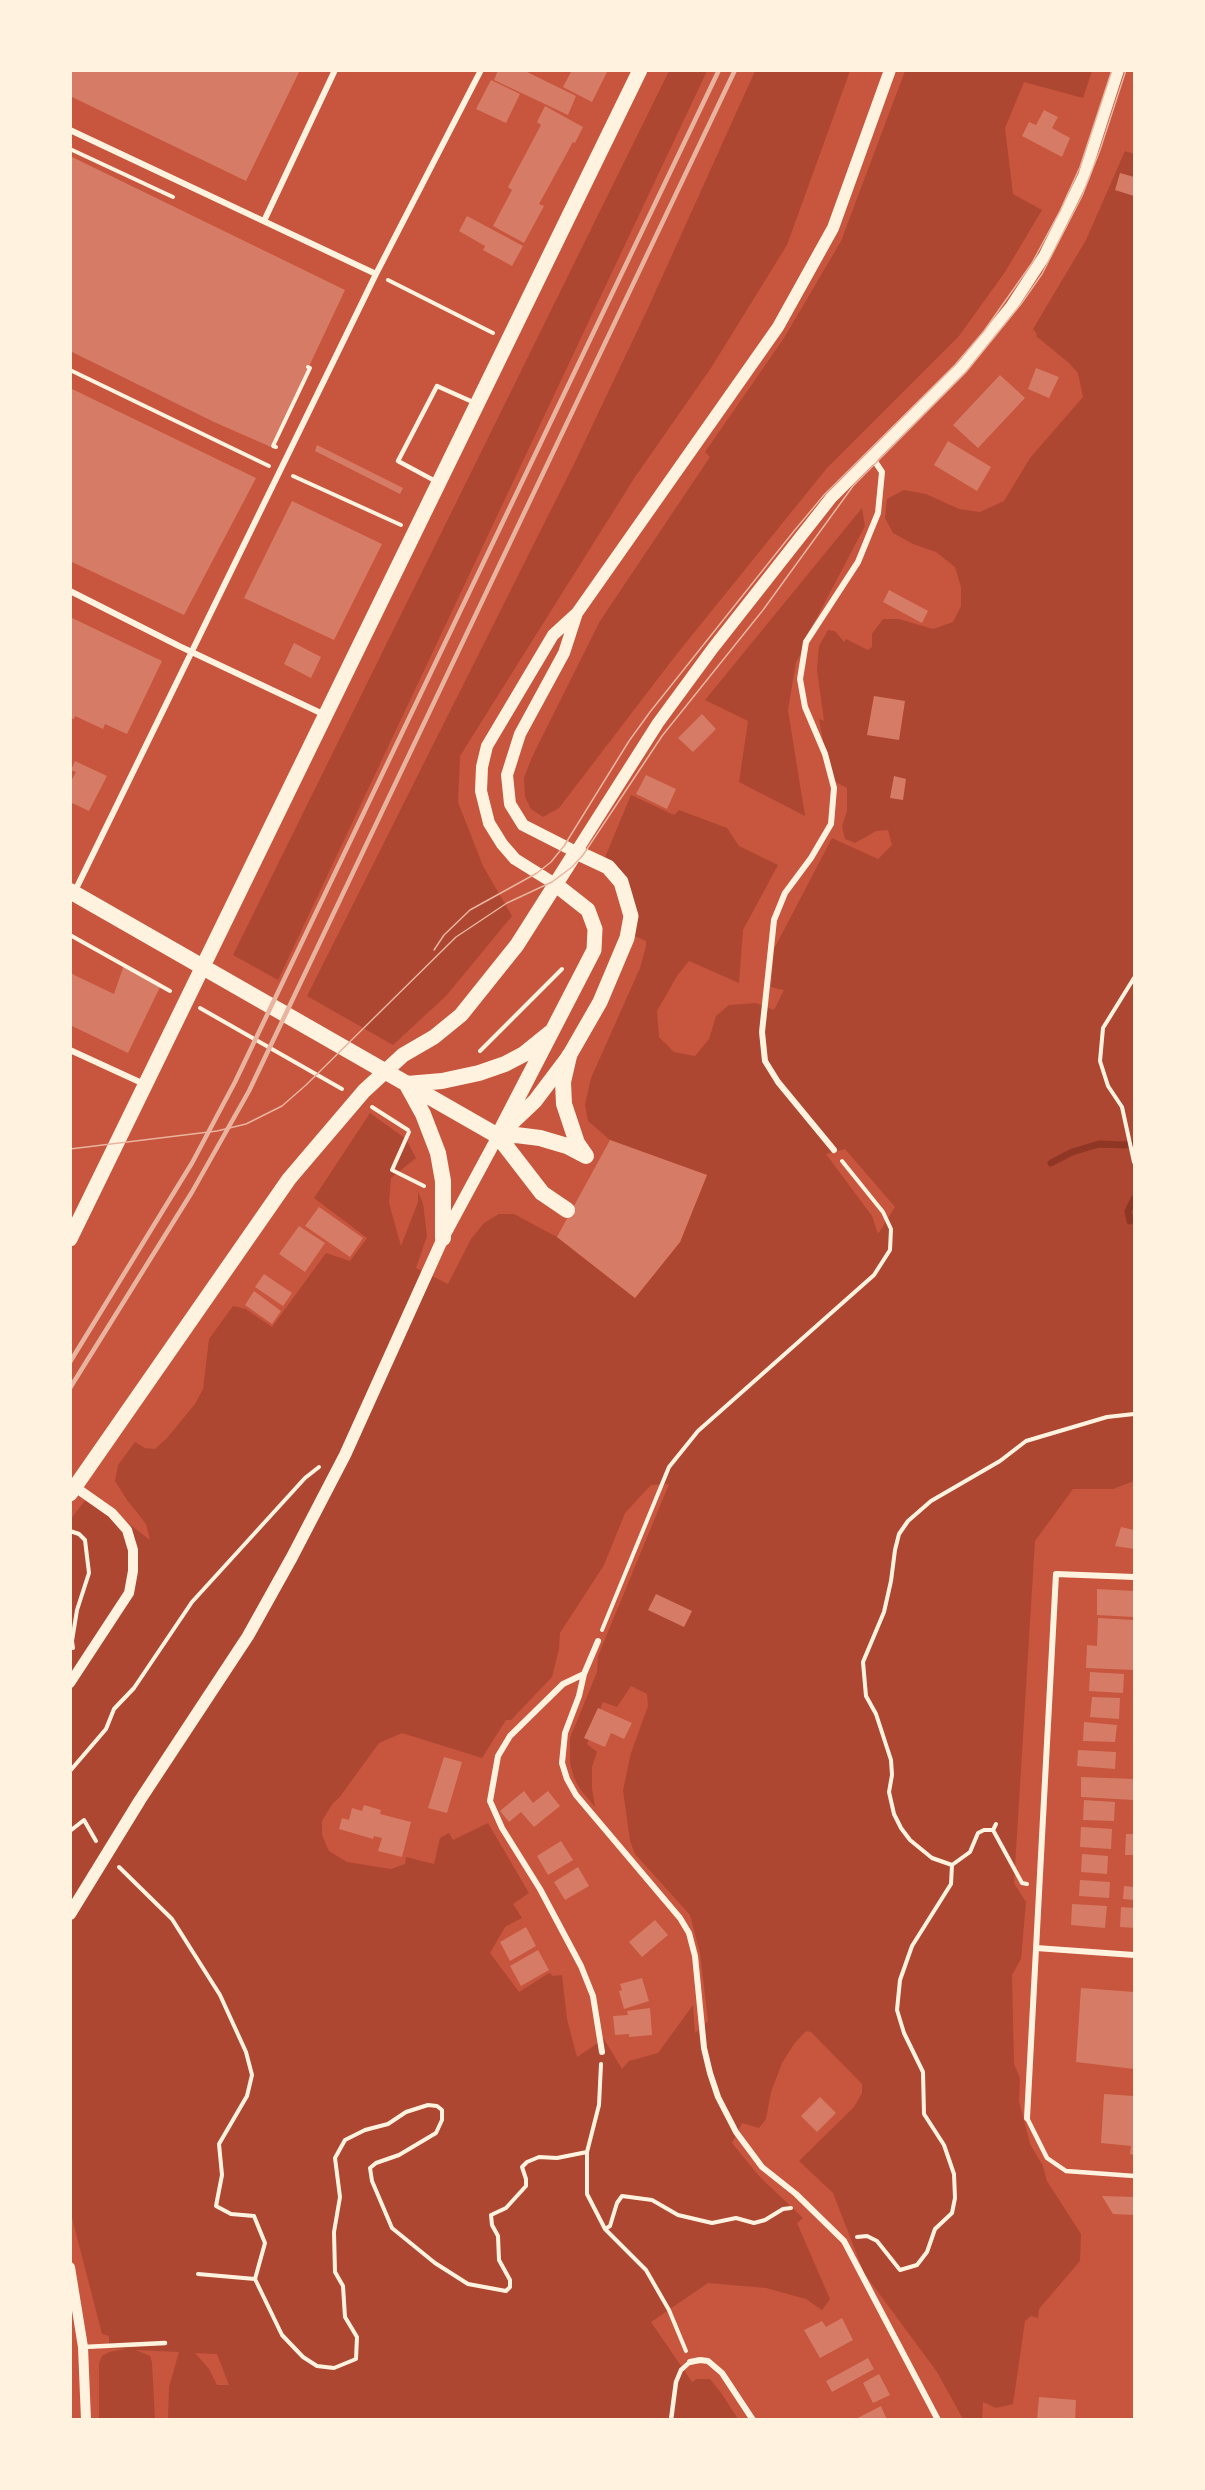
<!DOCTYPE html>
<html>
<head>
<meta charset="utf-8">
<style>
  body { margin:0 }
  #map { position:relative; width:1205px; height:2490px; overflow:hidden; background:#c8553d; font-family:Rubik,sans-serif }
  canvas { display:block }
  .frame { position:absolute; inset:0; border:72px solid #fff3e0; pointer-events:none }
</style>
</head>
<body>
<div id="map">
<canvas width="1205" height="2490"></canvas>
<div class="frame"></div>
</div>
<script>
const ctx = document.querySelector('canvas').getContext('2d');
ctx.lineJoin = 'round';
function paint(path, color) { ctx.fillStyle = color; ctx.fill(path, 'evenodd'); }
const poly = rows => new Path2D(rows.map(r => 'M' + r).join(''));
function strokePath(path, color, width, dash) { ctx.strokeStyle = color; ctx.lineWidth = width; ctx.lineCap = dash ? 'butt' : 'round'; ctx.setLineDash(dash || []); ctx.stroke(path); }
const green = poly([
  [669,71,707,71,278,980,233,955],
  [755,71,850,71,787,245,711,368,635,477,460,756,458,802,483,866,512,916,446,996,393,1045,307,996,575,462,649,306],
  [905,71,1092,71,1083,98,1024,82,1005,128,1013,194,1042,210,1005,272,959,336,827,468,676,655,559,808,543,817,531,809,525,797,524,778,532,757,600,621,710,457,705,452,784,338,841,241],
  [1125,151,1134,154,1134,1481,1113,1489,1073,1489,1035,1541,1014,1883,1026,1902,1021,1959,1012,1975,1014,2064,1020,2078,1019,2101,1030,2144,1043,2166,1047,2181,1081,2234,1080,2261,1039,2309,1038,2318,1031,2316,1025,2321,1013,2404,996,2408,983,2402,982,2419,963,2419,937,2372,864,2273,833,2193,799,2161,854,2107,862,2093,862,2084,811,2032,806,2031,794,2044,782,2063,771,2092,766,2119,759,2128,742,2123,732,2143,759,2176,803,2218,797,2223,830,2299,822,2310,806,2299,766,2288,708,2283,651,2322,692,2382,697,2379,710,2379,722,2394,738,2419,168,2419,169,2387,179,2352,136,2350,150,2356,152,2363,155,2419,99,2419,99,2363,102,2356,109,2352,126,2349,109,2348,109,2336,102,2334,71,2214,70,1520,90,1494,150,1540,146,1524,127,1500,115,1481,118,1465,135,1442,145,1448,155,1449,167,1438,195,1404,203,1389,209,1339,233,1306,246,1309,272,1327,326,1253,350,1261,367,1238,314,1198,370,1113,406,1139,416,1158,391,1178,389,1203,401,1246,418,1202,418,1192,423,1203,427,1236,416,1268,448,1284,471,1239,484,1223,499,1214,514,1214,557,1237,635,1298,680,1242,707,1175,610,1140,588,1121,585,1105,591,1078,640,968,646,946,646,941,628,933,622,898,603,862,631,795,674,815,679,810,727,828,739,846,778,865,743,930,739,983,689,961,677,976,657,1011,659,1037,674,1052,695,1056,709,1039,716,1016,729,1005,756,1003,774,1010,784,990,771,987,774,949,832,838,878,859,892,845,888,830,876,831,855,843,845,839,842,826,847,811,847,788,830,779,819,719,824,721,817,670,819,646,828,630,835,631,844,642,846,639,868,650,872,647,872,634,883,619,899,619,933,629,953,622,961,606,961,587,955,567,936,552,913,544,893,533,885,518,887,499,904,490,926,494,959,509,980,512,1004,501,1030,458,1083,397,1078,373,1069,363,1036,336,1037,334,1033,329,1086,240],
  [845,1149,895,1207,878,1234,872,1216,826,1154],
  [669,1484,598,1656,597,1672,570,1738,570,1763,574,1778,580,1789,595,1807,592,1788,592,1767,597,1752,587,1744,603,1702,617,1707,631,1686,647,1694,648,1706,631,1753,623,1790,630,1841,635,1854,690,1915,700,1953,708,2021,695,2033,693,2005,658,2053,629,2061,622,2069,604,2039,577,2057,567,2019,562,1975,553,1976,549,1973,519,1992,490,1953,505,1927,522,1918,513,1904,529,1893,488,1823,453,1840,449,1833,440,1838,434,1864,406,1857,405,1864,391,1869,347,1862,329,1851,322,1835,322,1821,333,1803,339,1798,379,1743,402,1733,482,1758,506,1720,511,1720,552,1677,559,1649,560,1633,604,1565,625,1513,651,1485],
  [195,2353,217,2354,229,2385,217,2385,209,2369],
  [862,508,865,526,805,640,805,646,796,662,788,710,805,816,739,782,748,721,705,700]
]);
const stream = poly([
  [1051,1163,1072,1152,1099,1144,1124,1145,1134,1143],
  [1130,1221,1128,1211,1134,1199]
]);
const building = poly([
  [70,70,300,70,246,181,70,96],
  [498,70,523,70,576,96,568,115,494,80],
  [572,70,608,70,592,102,563,87],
  [491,80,520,94,506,123,476,109],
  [545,106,583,127,575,143,573,142,539,204,544,206,524,243,493,226,512,190,508,187,541,125,537,122],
  [1044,110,1058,117,1052,128,1070,138,1062,157,1022,136,1029,122,1036,125],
  [70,156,345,290,271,447,214,422,70,351],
  [1120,173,1134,177,1134,196,1115,190],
  [467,216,523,246,512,266,483,250,485,246,459,231],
  [1036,368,1059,377,1049,398,1028,389],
  [1000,375,1025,398,978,448,953,425],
  [70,388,256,478,184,615,70,561],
  [948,441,991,467,977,491,934,465],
  [317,445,403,488,400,494,315,451],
  [292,501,382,544,334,640,244,598],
  [889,590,928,611,922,623,883,602],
  [70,617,162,661,127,734,105,724,103,729,75,716,74,719,70,718],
  [294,643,321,657,311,678,284,664],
  [874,696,905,701,899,740,867,735],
  [702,714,716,729,693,752,678,738],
  [75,761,107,776,89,811,70,802,70,783,76,772,71,770],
  [646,775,676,789,667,809,636,794],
  [894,776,906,779,903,800,890,798],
  [124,965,160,987,128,1053,70,1025,70,973,114,994],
  [610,1140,707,1175,680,1242,635,1298,557,1237],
  [319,1207,363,1238,350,1257,305,1226],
  [299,1226,325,1243,305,1272,279,1254],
  [264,1274,292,1293,283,1306,255,1287],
  [254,1291,281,1311,272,1324,245,1305],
  [1121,1527,1134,1530,1134,1549,1115,1546],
  [1097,1589,1134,1591,1134,1617,1097,1615],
  [656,1594,692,1611,684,1627,648,1610],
  [1098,1618,1134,1620,1134,1670,1086,1668,1087,1645,1097,1646],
  [1090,1672,1124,1674,1123,1693,1089,1691],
  [1092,1697,1120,1698,1119,1719,1090,1717],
  [598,1708,632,1723,624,1739,611,1733,605,1747,584,1738],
  [1084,1722,1117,1725,1115,1742,1083,1741],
  [1078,1750,1116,1752,1115,1769,1077,1766],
  [444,1757,462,1762,447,1813,428,1808],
  [1081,1777,1134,1779,1134,1800,1081,1797],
  [524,1791,533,1803,548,1791,560,1806,534,1827,521,1812,509,1822,500,1811],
  [1084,1800,1115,1802,1114,1821,1083,1820],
  [364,1805,381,1810,380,1814,411,1822,402,1857,378,1851,382,1838,374,1836,373,1839,339,1829,342,1818,349,1820,352,1808,362,1811],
  [1081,1827,1112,1829,1111,1849,1080,1847],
  [1126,1834,1134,1834,1134,1855,1125,1855],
  [561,1841,573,1860,548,1875,537,1856],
  [1082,1854,1108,1856,1107,1874,1081,1872],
  [578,1867,589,1886,565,1900,554,1882],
  [1080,1880,1110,1882,1109,1898,1079,1896],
  [1124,1886,1134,1887,1134,1900,1123,1899],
  [1072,1904,1107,1906,1105,1928,1071,1925],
  [1121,1907,1134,1908,1134,1928,1120,1927],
  [655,1920,668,1935,642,1957,629,1942],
  [526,1927,536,1946,510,1961,500,1942],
  [538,1950,549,1970,521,1986,510,1966],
  [642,1978,649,2001,624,2009,619,1991,622,1990,620,1984],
  [1081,1988,1134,1992,1134,2069,1076,2062],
  [650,2008,652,2035,629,2037,629,2034,615,2035,613,2016,628,2015,627,2011],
  [1104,2094,1134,2096,1134,2155,1130,2154,1131,2146,1101,2143],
  [820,2097,836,2113,817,2132,801,2116],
  [1102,2196,1134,2197,1134,2215,1113,2214],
  [842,2318,853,2340,820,2358,804,2330,822,2321,826,2327],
  [868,2358,874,2369,832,2392,826,2381],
  [879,2374,890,2395,873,2403,863,2383],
  [1039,2397,1076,2400,1075,2420,1037,2420],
  [881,2406,887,2420,854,2420]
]);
const path = poly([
  [70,149,173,197],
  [388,280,493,333],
  [70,370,269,466],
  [276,447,273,446,310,368,308,367],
  [293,476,401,525],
  [70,935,170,991],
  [1134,978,1103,1028,1100,1061,1108,1086,1122,1107,1134,1162],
  [200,1008,342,1089],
  [480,1051,562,969],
  [372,1107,408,1130],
  [409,1132,392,1170,424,1186],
  [70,1531,79,1534,85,1540,89,1573,77,1610,72,1641,73,1648],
  [602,1630,669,1467,698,1431,874,1275,890,1250,891,1229,883,1212,842,1161],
  [70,1771,106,1729,114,1709,134,1688,192,1602,305,1478,319,1467],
  [993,1830,996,1824],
  [70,1831,84,1820,96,1841],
  [119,1867,172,1919,220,1995,246,2052,252,2075,247,2096,219,2144,222,2175,216,2206,231,2214,254,2216,265,2243,255,2279],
  [1027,1884,1022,1883,993,1830,984,1830,978,1833,970,1852,952,1865,932,1858,910,1840,901,1828,894,1814,889,1792,892,1775,891,1760,876,1714,866,1696,863,1662,884,1612,891,1581,895,1550,899,1534,908,1521,931,1501,1000,1461,1026,1441,1107,1417,1134,1414],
  [601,2064,599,2105,587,2152,587,2194,605,2229,646,2270,669,2310,686,2351],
  [605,2229,610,2226,617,2203,622,2196,652,2200,678,2215,712,2223,736,2218,754,2223,765,2220,783,2209,791,2208],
  [857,2237,867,2236,877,2241,900,2270,917,2265,927,2252,935,2229,952,2213,955,2198,954,2174,944,2145,924,2114,923,2072,904,2033,897,2010,900,1980,912,1946,951,1884,952,1865],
  [198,2274,255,2279],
  [255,2279,282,2335,303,2357,317,2366,334,2368,356,2359,357,2337,345,2317,343,2286,335,2272,334,2232,340,2197,335,2158,345,2140,365,2130,388,2124,406,2112,428,2105,437,2106,442,2110,442,2120,436,2133,399,2155,376,2163,370,2168,372,2181,392,2228,435,2263,468,2284,506,2291,510,2287,510,2280,499,2260,498,2236,492,2225,491,2215,506,2208,526,2186,526,2179,522,2167,527,2162,539,2157,557,2158,587,2152]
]);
const service = poly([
  [437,482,398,461,437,386,475,403],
  [1027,2118,1047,2158,1066,2171,1134,2176],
  [84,2347,165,2343],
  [671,2420,676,2382,681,2370,690,2362]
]);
const minor = poly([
  [70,130,376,274],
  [264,221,335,70],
  [70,591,179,646,325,715],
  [74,893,376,274,481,70],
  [70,1050,144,1084],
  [834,1150,778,1082,765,1061,762,1032,774,920,785,893,811,858,831,824,834,788,825,754,805,707,800,679,806,642,858,562,878,513,882,472,872,457],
  [598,1641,584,1674,579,1696,565,1733,562,1763,567,1779,576,1795,680,1918,689,1933,695,1956,704,2048,710,2073,718,2097,736,2132,762,2167,796,2194,844,2241,938,2420],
  [584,1674,563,1684,510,1736,498,1756,490,1801,502,1828,540,1889,581,1966,593,1996,602,2052],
  [1036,1948,1134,1955],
  [1027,2118,1056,1574,1134,1577],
  [690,2362,700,2360,708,2361,722,2373,753,2420]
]);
const tertiary = poly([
  [70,1683,129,1593,133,1571,133,1550,127,1530,112,1513,75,1487],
  [70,2267,83,2347,86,2420]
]);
const secondary = poly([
  [577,613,564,653,520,734,507,775,510,804,523,825,576,852,658,723,713,648,831,498,963,366,1011,307,1045,255,1084,176,1118,70],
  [555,884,515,859,502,844,489,823,481,791,482,767,487,746,553,635,577,613,778,327,833,228,890,70],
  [70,1914,140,1800,248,1636,292,1557,345,1455,443,1238,498,1136]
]);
const primary = poly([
  [502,1128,594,950,595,929,588,910,555,884],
  [70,1239,640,70],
  [70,1494,289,1179,364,1091,403,1055,434,1037,461,1015,517,945,576,852,608,867,621,882,631,916,627,938,600,1002,569,1056,535,1101,498,1136]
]);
const trunk = poly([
  [70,891,498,1136,542,1193,567,1210],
  [569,1056,563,1082,564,1104,577,1143,586,1156],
  [407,1084,442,1081,479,1073,505,1064,524,1054,550,1033],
  [407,1085,423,1114,438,1153,443,1181,443,1238],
  [498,1136,516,1135,540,1138,567,1146,584,1155]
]);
const tram = poly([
  [434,950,444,935,470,910,537,873,551,862,564,846,629,741,650,712,794,531,824,495,955,365,984,331,1032,263,1060,211,1080,167,1112,70],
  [70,1149,217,1131,246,1124,282,1106,306,1085,456,937,507,903,552,882,572,867,583,855,662,736,763,610,853,486,966,372,1021,304,1042,274,1082,196,1100,150,1126,70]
]);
const rail = poly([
  [70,1362,192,1163,235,1082,719,70],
  [70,1388,192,1192,249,1091,735,70]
]);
paint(green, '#ae4732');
strokePath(stream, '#8f3625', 7);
paint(building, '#d67c66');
strokePath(path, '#fff3e0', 4);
strokePath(service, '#fff3e0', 4.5);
strokePath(minor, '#fff3e0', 6);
strokePath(tertiary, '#fff3e0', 10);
strokePath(secondary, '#fff3e0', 12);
strokePath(primary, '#fff3e0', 15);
strokePath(trunk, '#fff3e0', 16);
strokePath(tram, '#e9b49f', 1.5);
strokePath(rail, '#e9b49f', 4.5);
</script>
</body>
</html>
